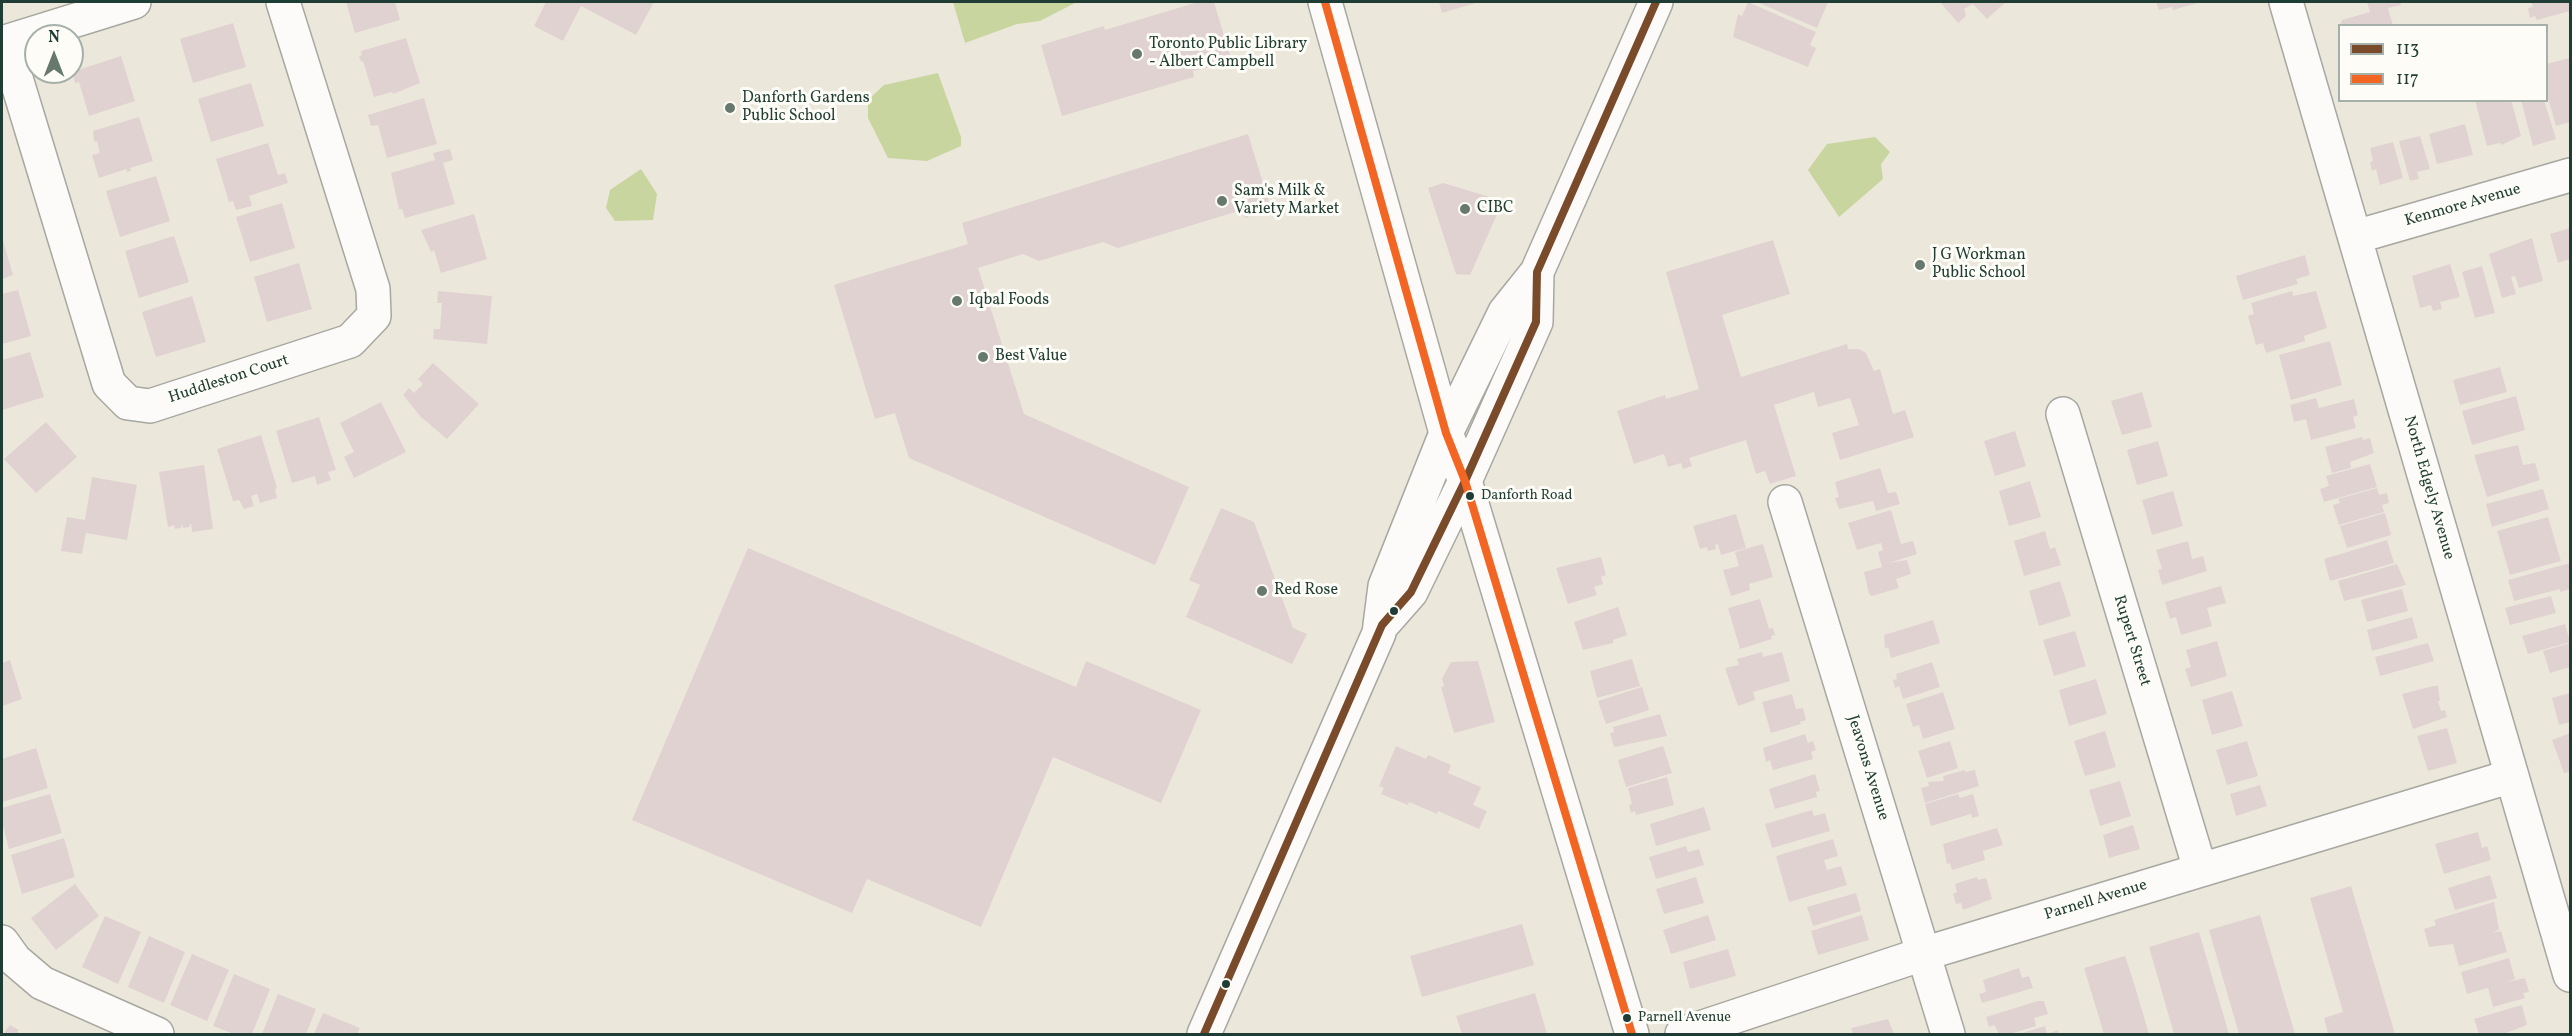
<!DOCTYPE html>
<html>
<head>
<meta charset="utf-8">
<style>
  body { margin:0 }
  #map { position:relative; width:2572px; height:1036px; overflow:hidden; background:#ece7db; font-family:Vollkorn,serif }
  canvas { display:block }
  .frame { position:absolute; inset:0; border:3px solid #1f3d34; pointer-events:none }
  .legend { position:absolute; left:2338px; top:24px; width:210px; height:78px; box-sizing:border-box; background:#fdfcf7; border:2px solid #a4b0a9; margin:0; padding:8px 10px; list-style:none; font-size:18px; color:#1f3d34 }
  .legend li { display:flex; align-items:center; gap:12px; height:30px }
  .legend b { width:30px; border:2px solid #a4b0a9 }
  .north { position:absolute; left:24px; top:24px; width:60px; height:60px; box-sizing:border-box; background:#fdfcf7; border:2px solid #a4b0a9; border-radius:50%; rotate:0deg; font-size:16px; font-weight:700; line-height:24px; text-align:center; color:#1f3d34 }
  .north::after { content:''; display:block; margin:auto; width:21px; height:27px; background:#67786e; clip-path:polygon(50% 0,100% 100%,50% 72%,0 100%) }
</style>
</head>
<body>
<div id="map">
<canvas width="2572" height="1036"></canvas>
<div class="frame"></div>
<ul class="legend">
<li><b style="height:8px;background:#7a4b2a"></b>113</li>
<li><b style="height:8px;background:#f26522"></b>117</li>
</ul>
<div class="north">N</div>
</div>
<script>
const ctx = document.querySelector('canvas').getContext('2d');
ctx.lineJoin = 'round';
function paint(path, color) { ctx.fillStyle = color; ctx.fill(path, 'evenodd'); }
const poly = rows => new Path2D(rows.map(r => 'M' + r).join(''));
function strokePath(path, color, width, dash) { ctx.strokeStyle = color; ctx.lineWidth = width; ctx.lineCap = dash ? 'butt' : 'round'; ctx.setLineDash(dash || []); ctx.stroke(path); }
function label(font, color, halo, rows, align = 'center') {
  ctx.font = font + ' Vollkorn,serif'; ctx.lineWidth = 6; ctx.setLineDash([]); ctx.textBaseline = 'middle'; ctx.strokeStyle = halo; ctx.fillStyle = color; for (const [text, x, y, turn = 0] of rows) {
    ctx.save(); ctx.translate(x, y); ctx.rotate((+turn || 0) * Math.PI / 180); ctx.textAlign = isNaN(turn) ? turn : align; if (halo) ctx.strokeText(text, 0, 0); ctx.fillText(text, 0, 0); ctx.restore();
  }
}
const green = poly([
  [953,2,1077,2,1040,21,1017,24,965,43],
  [938,73,961,137,961,146,927,161,888,158,868,118,868,100,884,85],
  [1875,137,1890,152,1881,164,1883,179,1839,217,1808,170,1827,144],
  [641,169,657,194,653,220,615,221,606,208,610,190]
]);
const building = poly([
  [346,2,395,2,400,20,355,33],
  [546,2,654,2,636,35,581,6,563,41,534,26],
  [1198,2,1214,2,1232,62,1193,71,1194,77,1062,116,1041,45,1104,26,1105,30],
  [1439,2,1479,2,1442,13],
  [1748,2,1816,32,1810,45,1816,48,1808,67,1733,37,1738,14,1742,16],
  [1757,2,1828,2,1817,28],
  [1940,2,2006,2,1987,19,1973,4,1964,9,1966,16,1958,23],
  [2156,2,2201,2,2173,10,2172,7,2159,10],
  [2367,2,2400,2,2401,5,2388,8,2393,26,2340,26,2342,20,2370,12],
  [2531,2,2570,2,2570,11,2537,20,2535,16,2530,18,2528,8,2533,7],
  [233,23,246,67,193,83,180,39],
  [406,38,420,83,393,94,392,92,374,97,363,61,361,62,359,56,362,55,361,51],
  [121,56,135,101,89,116,79,82,75,83,73,75,76,74,75,71],
  [2570,58,2570,122,2556,126,2546,91,2546,64],
  [251,83,264,126,211,142,198,99],
  [424,98,437,144,387,158,378,125,371,126,368,115],
  [2475,100,2511,100,2521,136,2501,145,2500,143,2487,146],
  [2521,100,2544,100,2556,139,2533,146],
  [139,117,153,161,130,168,131,171,127,172,126,169,99,178,92,155,100,153,97,141,94,142,93,131],
  [2465,124,2473,155,2437,164,2429,134],
  [1248,134,1271,209,1247,218,1235,212,1118,248,1103,242,1039,261,1023,254,978,268,1024,414,1189,487,1155,565,909,458,895,413,875,419,834,285,968,244,962,223],
  [2420,136,2430,169,2417,172,2419,179,2410,181,2399,141],
  [2393,142,2403,178,2380,185,2376,169,2372,171,2370,162,2373,161,2370,148],
  [268,143,278,175,285,173,288,183,249,196,252,206,236,210,233,201,229,202,216,159],
  [450,149,453,160,443,163,455,204,405,218,402,209,399,209,391,173,435,160,433,153],
  [156,176,170,221,120,237,106,191],
  [1443,183,1490,197,1489,209,1499,210,1470,275,1456,274,1428,188],
  [282,203,295,248,250,262,236,217],
  [474,214,487,259,441,273,434,250,431,252,421,230],
  [2570,228,2570,259,2558,263,2550,234],
  [174,236,189,282,139,298,125,251],
  [2,237,13,275,2,279],
  [2532,238,2543,281,2519,288,2515,276,2511,277,2516,294,2502,298,2489,254],
  [1773,240,1790,294,1722,315,1741,377,1847,344,1848,349,1859,349,1866,353,1874,371,1880,369,1893,414,1905,410,1914,437,1840,460,1832,433,1859,425,1850,398,1818,407,1814,392,1774,405,1796,476,1770,484,1765,471,1756,474,1746,440,1689,458,1692,466,1683,469,1681,463,1668,467,1664,454,1634,464,1617,411,1665,395,1666,399,1699,389,1666,272],
  [2305,255,2310,275,2296,279,2298,284,2243,300,2236,276],
  [299,263,312,309,267,322,254,277],
  [2450,264,2460,297,2440,302,2442,309,2433,311,2431,305,2420,308,2412,276],
  [2482,266,2495,313,2475,318,2462,272],
  [18,290,31,336,2,344,2,294],
  [438,291,492,296,487,344,433,339,434,329,440,329,442,303,437,303],
  [2292,291,2293,296,2316,291,2327,328,2304,336,2305,341,2266,353,2263,343,2256,345,2248,316,2254,314,2251,303],
  [192,296,206,342,156,357,142,312],
  [2330,341,2342,385,2291,400,2279,355],
  [30,352,44,397,2,410,2,360],
  [433,363,479,404,447,439,421,417,403,395,409,388,414,393,423,384,418,379],
  [2500,367,2507,392,2460,405,2453,380],
  [2142,392,2152,427,2122,435,2111,401],
  [2516,396,2525,430,2472,445,2462,411],
  [2316,398,2319,408,2354,399,2358,415,2353,417,2356,428,2311,440,2306,419,2294,422,2290,405],
  [381,402,406,452,354,478,344,457,354,452,340,423],
  [319,417,336,470,328,472,331,480,317,485,315,476,292,483,276,431],
  [46,422,77,457,36,493,4,459],
  [2015,431,2026,466,1995,476,1984,441],
  [261,435,277,488,275,489,277,498,260,503,257,494,251,496,254,506,244,509,239,500,233,501,217,449],
  [2362,437,2363,440,2370,438,2374,453,2350,462,2351,468,2332,473,2325,447],
  [2158,441,2168,476,2137,485,2127,450],
  [2518,445,2523,465,2535,463,2540,480,2487,497,2474,455],
  [2370,464,2377,487,2324,502,2320,489,2329,486,2326,476],
  [204,465,213,529,192,532,191,523,189,527,183,528,182,524,181,528,175,529,174,525,168,527,159,472],
  [1880,468,1888,493,1896,492,1900,504,1876,511,1873,501,1839,509,1835,498,1839,497,1835,482],
  [92,477,137,485,127,540,86,533,82,554,61,551,67,517,85,520],
  [2030,481,2041,517,2009,526,1999,491],
  [2377,488,2379,495,2387,493,2389,503,2382,505,2384,512,2339,525,2333,505,2340,503,2338,499],
  [2543,489,2549,509,2492,527,2486,504],
  [2173,491,2183,526,2152,535,2142,500],
  [1221,508,1254,522,1293,628,1307,634,1292,664,1186,617,1200,585,1189,580],
  [1891,510,1901,544,1913,541,1917,554,1889,563,1907,560,1911,574,1896,579,1899,588,1872,596,1869,594,1864,572,1882,567,1878,552,1883,550,1881,543,1857,550,1848,523],
  [2385,513,2391,535,2347,548,2340,526],
  [1736,514,1746,548,1721,555,1718,544,1715,545,1716,549,1708,551,1707,547,1700,549,1693,526],
  [2548,517,2561,561,2510,575,2497,531],
  [2045,531,2050,549,2055,547,2061,565,2024,576,2014,541],
  [2387,540,2394,563,2330,581,2324,559],
  [2188,541,2192,559,2203,556,2207,571,2162,585,2158,570,2162,569,2156,550],
  [1763,544,1773,577,1749,584,1750,590,1731,596,1723,570,1739,566,1735,552],
  [748,548,1076,687,1086,661,1201,710,1161,803,1053,757,981,927,867,879,852,913,632,820],
  [1601,557,1606,575,1601,577,1603,584,1594,587,1597,595,1568,604,1556,568],
  [2570,563,2570,589,2560,592,2560,589,2514,601,2508,580],
  [2397,564,2406,585,2344,601,2338,581],
  [2060,581,2071,616,2039,626,2029,591],
  [2221,586,2226,603,2207,608,2212,626,2181,635,2176,617,2170,619,2165,602],
  [2402,589,2408,611,2367,622,2361,600],
  [2551,596,2556,613,2510,625,2505,608],
  [1760,599,1769,629,1773,628,1775,635,1771,636,1772,639,1740,649,1728,608],
  [1618,607,1627,635,1613,640,1613,643,1583,650,1574,622],
  [2412,617,2418,638,2372,651,2367,630],
  [1933,620,1940,643,1891,658,1888,647,1885,649,1884,635],
  [2565,624,2570,642,2528,654,2522,636],
  [2075,631,2086,666,2054,676,2043,640],
  [2217,641,2227,676,2191,687,2185,669,2191,667,2186,650],
  [2428,643,2434,661,2380,676,2375,657],
  [2570,643,2570,667,2550,673,2543,651],
  [1762,652,1763,657,1782,652,1790,681,1753,692,1755,700,1738,706,1725,668,1739,665,1737,659],
  [1632,659,1640,686,1597,698,1590,671],
  [10,660,22,699,2,706,2,663],
  [1478,661,1495,722,1454,733,1441,687,1444,686,1442,679,1451,662],
  [1932,662,1940,687,1903,699,1899,686,1895,688,1893,680,1897,679,1896,674],
  [2096,679,2107,714,2069,726,2059,690],
  [2433,686,2438,686,2440,701,2438,701,2441,711,2445,710,2447,717,2413,729,2402,694],
  [1642,687,1649,710,1606,724,1598,701],
  [2232,691,2243,726,2212,735,2202,700],
  [1943,692,1955,729,1923,739,1919,725,1913,727,1906,704],
  [2570,693,2570,722,2559,725,2552,698],
  [1792,694,1796,709,1803,708,1806,720,1800,722,1801,724,1771,733,1762,702],
  [1660,714,1667,736,1614,747,1610,733,1614,732,1613,727],
  [2447,728,2457,763,2428,771,2417,736],
  [2105,731,2116,767,2085,776,2074,741],
  [2570,733,2570,772,2564,773,2552,740],
  [1805,734,1808,743,1813,741,1816,750,1811,752,1813,759,1773,770,1770,760,1766,762,1763,748],
  [1950,741,1958,768,1927,778,1918,751],
  [2247,741,2258,776,2227,785,2216,750],
  [1396,746,1426,759,1428,755,1451,765,1448,773,1481,787,1473,805,1487,811,1479,829,1438,811,1437,814,1409,802,1408,805,1381,794,1384,788,1379,786],
  [1663,746,1672,773,1626,787,1618,760],
  [36,748,48,788,2,802,2,759],
  [1965,770,1965,772,1975,770,1979,786,1925,803,1921,788,1929,786,1928,782,1944,781,1943,776],
  [1815,774,1820,791,1816,792,1817,797,1775,809,1769,789],
  [1667,777,1674,805,1636,815,1635,811,1631,813,1629,805,1632,804,1628,788],
  [2120,781,2131,816,2100,826,2089,790],
  [2260,785,2267,806,2236,816,2230,794],
  [50,794,62,833,9,849,2,822,2,808],
  [1958,794,1960,798,1973,794,1979,816,1972,818,1971,814,1931,826,1925,804],
  [1704,807,1711,830,1656,846,1650,824],
  [1812,810,1814,816,1825,813,1830,831,1772,848,1765,824],
  [2133,825,2140,849,2109,858,2103,835],
  [1997,828,2003,845,1983,851,1985,860,1952,870,1950,863,1947,864,1943,844],
  [2478,832,2482,848,2487,846,2491,860,2444,874,2435,844],
  [64,838,75,877,22,894,11,855],
  [1833,839,1838,856,1824,860,1827,870,1841,866,1847,885,1789,902,1776,856],
  [1686,846,1688,852,1699,849,1704,865,1656,879,1649,857],
  [2490,875,2497,898,2455,910,2448,888],
  [1696,877,1704,903,1664,914,1656,889],
  [1977,877,1978,880,1986,878,1992,899,1963,910,1961,903,1956,904,1953,894,1957,892,1955,884],
  [75,884,99,916,56,950,31,918],
  [2351,886,2395,1034,2328,1034,2324,1018,2343,1012,2310,898],
  [1856,893,1861,911,1813,926,1807,907],
  [2494,902,2499,929,2493,933,2501,931,2507,952,2459,966,2453,944,2429,947,2424,929,2436,925,2434,920],
  [1708,915,1716,940,1671,954,1663,930],
  [1862,915,1869,940,1818,955,1811,931],
  [2260,915,2295,1034,2239,1034,2209,930],
  [105,916,141,932,118,984,82,967],
  [1522,924,1534,965,1422,997,1410,956],
  [2199,932,2229,1034,2174,1034,2149,947],
  [149,936,185,952,164,1003,128,987],
  [1728,949,1736,976,1690,989,1683,962],
  [192,954,229,970,207,1021,170,1005],
  [2125,956,2133,980,2149,1034,2104,1034,2084,968],
  [2509,958,2515,979,2508,982,2525,978,2529,992,2523,993,2525,998,2493,1007,2488,988,2467,994,2461,972],
  [2019,968,2022,978,2029,976,2033,988,1982,1003,1979,994,1986,992,1983,980],
  [234,974,270,989,252,1034,234,1034,213,1026],
  [1535,993,1547,1034,1462,1034,1456,1016],
  [278,994,316,1009,306,1034,262,1034],
  [2038,1001,2044,1001,2048,1014,2034,1018,2036,1026,2010,1034,1999,1034,1994,1025,1989,1027,1986,1017],
  [2522,1005,2527,1025,2503,1034,2479,1034,2474,1019],
  [323,1013,360,1028,357,1034,314,1034],
  [1888,1019,1894,1034,1853,1034,1851,1028],
  [10,1025,19,1030,17,1032,21,1034,3,1034],
  [2045,1026,2047,1034,2058,1030,2059,1034,2019,1034]
]);
const minor = poly([
  [2286,2,2570,975],
  [5,42,109,384,128,403,150,406,350,341,374,316,373,289,283,2],
  [2,43,134,2],
  [2355,237,2570,175],
  [2063,414,2200,869],
  [1785,502,1948,1034],
  [2,942,15,960,42,983,157,1034],
  [1682,1034,1923,954,2512,776]
]);
const major = poly([
  [1325,2,1446,433,1465,481,1632,1034],
  [1382,625,1411,592,1465,481,1536,322,1537,272],
  [1204,1034,1379,633,1385,586,1446,433,1505,312,1537,272,1656,2]
]);
const bus1 = poly([
  [1204,1034,1382,625,1411,592,1465,481,1536,322,1537,272,1656,2]
]);
const bus2 = poly([
  [1325,2,1446,433,1465,481,1632,1034]
]);
const markers = [
  [1137,54,6,"#67786e"],
  [730,108,6,"#67786e"],
  [1222,201,6,"#67786e"],
  [1465,209,6,"#67786e"],
  [1920,265,6,"#67786e"],
  [957,301,6,"#67786e"],
  [983,357,6,"#67786e"],
  [1470,496,5,"#1f3d34"],
  [1262,591,6,"#67786e"],
  [1394,611,5,"#1f3d34"],
  [1226,984,5,"#1f3d34"],
  [1627,1018,5,"#1f3d34"]
];
const busNames = [
  ["Danforth Road",1481,496],
  ["Parnell Avenue",1638,1018]
];
const poiNames = [
  ["Toronto Public Library",1149,45],
  ["- Albert Campbell",1149,63],
  ["Danforth Gardens",742,99],
  ["Public School",742,117],
  ["Sam's Milk &",1234,192],
  ["Variety Market",1234,210],
  ["CIBC",1477,209],
  ["J G Workman",1932,256],
  ["Public School",1932,274],
  ["Iqbal Foods",969,301],
  ["Best Value",995,357],
  ["Red Rose",1274,591]
];
const streetNames = [
  ["Kenmore Avenue",2463,206,-16],
  ["Huddleston Court",229,380,-18],
  ["North Edgely Avenue",2428,488,74],
  ["Rupert Street",2131,641,73],
  ["Jeavons Avenue",1867,768,73],
  ["Parnell Avenue",2096,901,-17]
];
paint(green, '#c8d59e');
paint(building, '#e1d2d2');
strokePath(minor, '#a7a8a0', 36);
strokePath(major, '#a7a8a0', 36);
strokePath(minor, '#fcfbfa', 33);
strokePath(major, '#fcfbfa', 33);
strokePath(bus1, '#7a4b2a', 8);
strokePath(bus2, '#f26522', 8);
for (const [x, y, r, color] of markers) { const dot = new Path2D(); dot.arc(x, y, r, 0, 2 * Math.PI); ctx.fillStyle = color; ctx.fill(dot); strokePath(dot, '#fdfcf7', 2); }
label('14px', '#1f3d34', '#fdfcf7', busNames, 'left');
label('16px', '#1f3d34', '#fdfcf7', poiNames, 'left');
label('16px', '#1f3d34', '#fdfcf7', streetNames);
</script>
</body>
</html>
